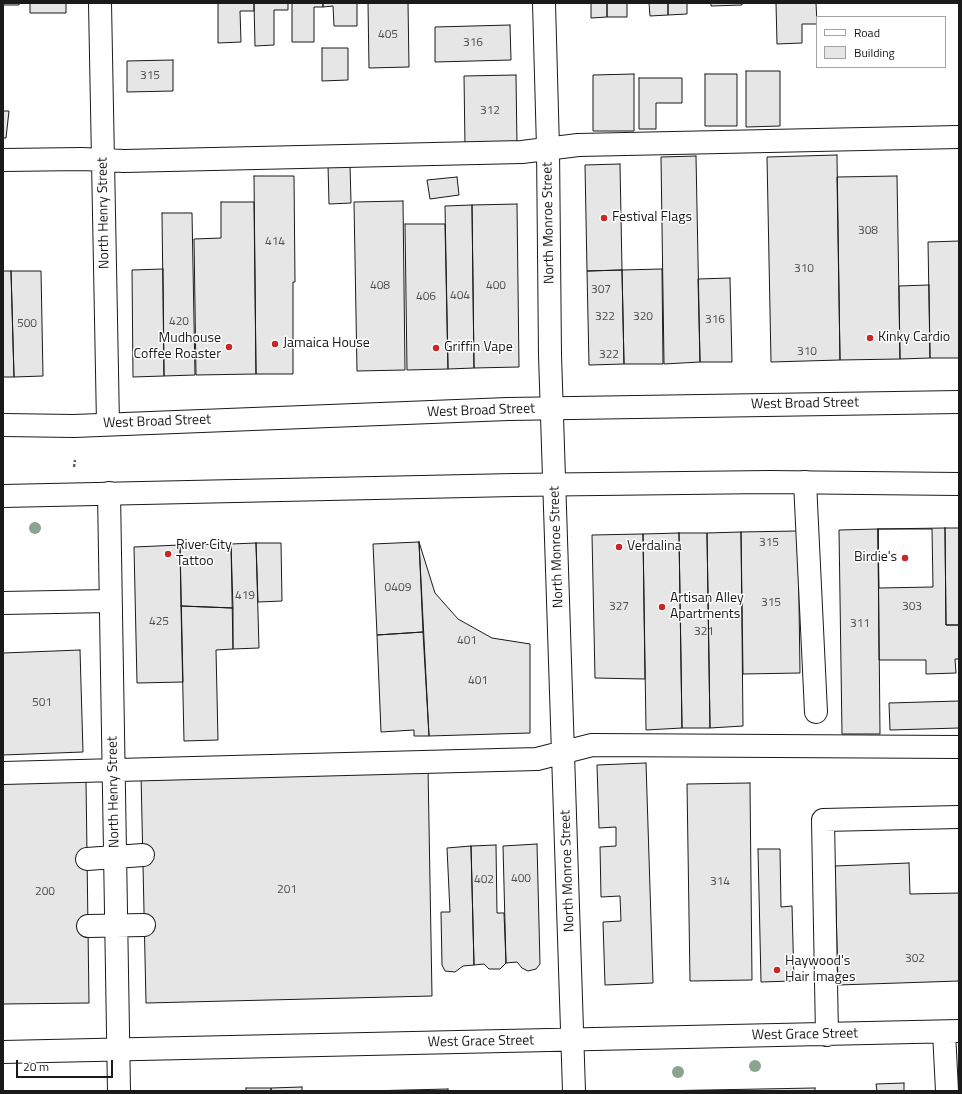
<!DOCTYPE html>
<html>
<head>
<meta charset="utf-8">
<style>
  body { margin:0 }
  #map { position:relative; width:962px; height:1094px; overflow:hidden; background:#fff; font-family:"Titillium Web",sans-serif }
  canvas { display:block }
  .frame { position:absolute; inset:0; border:4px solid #1a1a1a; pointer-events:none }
  .legend { position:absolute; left:816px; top:16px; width:130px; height:52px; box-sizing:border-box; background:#fff; border:1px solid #a3a3a3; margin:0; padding:5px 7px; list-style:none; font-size:12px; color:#1a1a1a }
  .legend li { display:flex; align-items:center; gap:8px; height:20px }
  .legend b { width:20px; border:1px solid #a3a3a3 }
  .scale { position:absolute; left:16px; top:1060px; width:97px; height:18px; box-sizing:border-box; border:2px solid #1a1a1a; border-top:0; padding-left:5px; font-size:12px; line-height:14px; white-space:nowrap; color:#1a1a1a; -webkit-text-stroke:3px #fff; paint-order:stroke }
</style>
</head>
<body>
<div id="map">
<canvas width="962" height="1094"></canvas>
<div class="frame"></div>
<ul class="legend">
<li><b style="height:5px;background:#fff"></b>Road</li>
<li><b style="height:11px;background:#e6e6e6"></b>Building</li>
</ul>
<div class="scale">20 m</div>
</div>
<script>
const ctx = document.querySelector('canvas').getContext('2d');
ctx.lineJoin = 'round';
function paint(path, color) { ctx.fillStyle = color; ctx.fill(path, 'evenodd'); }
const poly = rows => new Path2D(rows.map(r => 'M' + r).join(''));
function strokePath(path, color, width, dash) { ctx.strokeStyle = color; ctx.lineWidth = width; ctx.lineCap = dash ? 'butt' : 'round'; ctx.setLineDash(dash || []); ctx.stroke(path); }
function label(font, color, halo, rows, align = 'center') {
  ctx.font = font + ' "Titillium Web",sans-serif'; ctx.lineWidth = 3; ctx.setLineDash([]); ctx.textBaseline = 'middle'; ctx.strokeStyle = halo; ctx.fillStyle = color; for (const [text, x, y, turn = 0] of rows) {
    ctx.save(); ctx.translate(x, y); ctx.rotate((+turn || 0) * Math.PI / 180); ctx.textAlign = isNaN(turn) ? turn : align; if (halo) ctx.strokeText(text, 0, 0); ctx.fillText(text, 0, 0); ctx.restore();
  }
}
const building = poly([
  [3,3,19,3,19,5,3,5,3,3],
  [30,3,66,3,66,13,30,13,30,3],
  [218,3,254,3,254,11,240,11,241,42,218,43,218,3],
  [254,3,288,3,288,10,274,10,274,45,255,46,254,3],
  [292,3,323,3,323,7,314,7,314,42,292,42,292,3],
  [323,3,357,3,357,26,334,26,333,6,323,7,323,3],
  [368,3,408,3,409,67,369,68,368,3],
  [591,3,607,3,607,17,591,18,591,3],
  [607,3,627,3,627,17,607,17,607,3],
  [649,3,668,3,668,15,650,16,649,3],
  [668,3,687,3,687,14,668,15,668,3],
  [711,3,742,3,742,5,711,6,711,3],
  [776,3,816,3,817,24,802,24,802,43,777,44,776,3],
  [510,25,511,60,435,62,435,27,510,25],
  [322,48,348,48,348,80,322,81,322,48],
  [173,60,173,91,127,92,127,61,173,60],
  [746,71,780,71,780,126,746,127,746,71],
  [634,74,634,131,593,131,593,75,634,74],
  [705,74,737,74,737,126,705,126,705,74],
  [516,75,517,146,465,147,464,76,516,75],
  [639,78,682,78,682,103,656,103,656,129,639,129,639,78],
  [3,111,9,111,6,138,3,138,3,111],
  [837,155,840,360,771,362,767,157,837,155],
  [696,156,700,362,664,364,661,157,696,156],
  [350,164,351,203,329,204,328,165,350,164],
  [620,164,622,270,587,271,585,165,620,164],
  [254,176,294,176,295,282,293,282,293,374,256,374,254,176],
  [897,176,900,359,840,360,837,177,897,176],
  [457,177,459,195,430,199,427,180,457,177],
  [403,201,405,370,357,371,354,202,403,201],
  [221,202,254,202,256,374,196,375,194,239,221,238,221,202],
  [517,204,519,367,474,368,472,205,517,204],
  [472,205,474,368,448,369,445,206,472,205],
  [162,213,192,213,195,375,164,376,162,213],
  [405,224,445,224,448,369,407,370,405,224],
  [959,241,959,358,930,358,928,242,959,241],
  [163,269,164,376,133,377,132,270,163,269],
  [662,269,663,364,624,364,622,270,662,269],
  [622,270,624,364,589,365,587,271,622,270],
  [3,271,11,271,14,377,3,377,3,271],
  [11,271,41,271,43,376,14,377,11,271],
  [730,278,732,362,700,362,698,279,730,278],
  [929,285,930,358,900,359,899,286,929,285],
  [945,528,946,625,959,625,959,659,955,659,956,673,926,674,926,660,879,660,878,529,945,528],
  [945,528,959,528,959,625,946,625,945,528],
  [878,529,880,734,842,734,839,530,878,529],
  [878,529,932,529,933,587,879,588,878,529],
  [798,531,800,673,743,674,741,532,798,531],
  [741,532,743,726,710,728,707,533,741,532],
  [679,533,682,728,646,730,643,534,679,533],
  [679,533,707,533,710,728,682,728,679,533],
  [643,534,645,679,595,678,592,535,643,534],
  [419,542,435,593,458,619,492,638,530,644,530,733,429,736,419,542],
  [419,542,423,632,377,635,373,544,419,542],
  [256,543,259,648,233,649,231,544,256,543],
  [256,543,281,543,282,601,258,602,256,543],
  [231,544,233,608,181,606,180,545,231,544],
  [180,545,183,682,137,683,134,547,180,545],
  [181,606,233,608,233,649,216,650,218,740,184,741,181,606],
  [423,632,429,736,414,736,414,730,381,732,377,635,423,632],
  [80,650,83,752,3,755,3,653,80,650],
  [959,701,959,728,890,730,889,703,959,701],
  [646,763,653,983,605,985,603,922,621,921,620,896,601,897,600,847,616,846,616,827,599,828,597,765,646,763],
  [428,767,432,996,146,1003,141,774,428,767],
  [86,779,89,1003,3,1004,3,781,86,779],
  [750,783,752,980,690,981,687,784,750,783],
  [537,844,540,964,536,969,528,971,522,968,517,962,506,963,503,846,537,844],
  [496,845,497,913,504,913,506,963,500,969,489,969,484,964,474,965,471,846,496,845],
  [471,846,474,965,463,966,455,972,445,971,442,965,441,912,450,912,447,848,471,846],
  [758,849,780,849,781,907,792,906,794,981,761,982,758,849],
  [909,863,910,894,959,893,959,981,838,985,835,866,909,863],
  [904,1083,904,1091,877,1091,876,1084,904,1083],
  [302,1087,302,1091,271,1091,271,1088,302,1087],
  [246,1088,271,1088,271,1091,246,1091,246,1088],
  [815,1088,815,1091,653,1091,815,1088],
  [448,1089,448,1091,366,1091,448,1089]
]);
const path = poly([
  [74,467,75,460]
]);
const minor = poly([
  [100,3,108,424],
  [544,3,548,148,550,355,574,1091],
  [3,160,82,159,124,161,522,152,578,145,959,137],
  [805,482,816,712],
  [109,493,119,1091],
  [3,603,110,601],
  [3,773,537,759,592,745,959,747],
  [87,859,143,855],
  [88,926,144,925],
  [944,1032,947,1091],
  [827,1035,823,820,959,817],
  [3,1052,959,1031]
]);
const major = poly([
  [3,425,74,426,508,409,959,402],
  [3,496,514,485,769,482,959,484]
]);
const trees = [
  [35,528],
  [755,1066],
  [678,1072]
];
const markers = [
  [604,218,4,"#c62828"],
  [870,338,4,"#c62828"],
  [275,344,4,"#c62828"],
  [229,347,4,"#c62828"],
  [436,348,4,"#c62828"],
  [619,547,4,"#c62828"],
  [168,554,4,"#c62828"],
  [905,558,4,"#c62828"],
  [662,607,4,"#c62828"],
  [777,970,4,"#c62828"]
];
const numberNames = [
  ["405",388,35],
  ["316",473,43],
  ["315",150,76],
  ["312",490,111],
  ["308",868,231],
  ["414",275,242],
  ["310",804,269],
  ["408",380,286],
  ["400",496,286],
  ["307",601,290],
  ["404",460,296],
  ["406",426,297],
  ["322",605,317],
  ["320",643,317],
  ["316",715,320],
  ["420",179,322],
  ["500",27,324],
  ["310",807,352],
  ["322",609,355],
  ["315",769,543],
  ["0409",398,588],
  ["419",245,596],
  ["315",771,603],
  ["327",619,607],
  ["303",912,607],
  ["425",159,622],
  ["311",860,624],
  ["321",704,632],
  ["401",467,641],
  ["401",478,681],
  ["501",42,703],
  ["400",521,879],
  ["402",484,880],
  ["314",720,882],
  ["201",287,890],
  ["200",45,892],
  ["302",915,959]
];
const streetNames = [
  ["North Henry Street",104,213,-91],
  ["North Monroe Street",549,223,-91],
  ["West Broad Street",805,404,-1],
  ["West Broad Street",481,411,-2],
  ["West Broad Street",157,422,-2],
  ["North Monroe Street",557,547,-92],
  ["North Henry Street",114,792,-91],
  ["North Monroe Street",568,871,-92],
  ["West Grace Street",805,1035,-1],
  ["West Grace Street",481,1042,-1]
];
const poiNames = [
  ["Festival Flags",612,218],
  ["Kinky Cardio",878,338],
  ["Mudhouse",221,339,"right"],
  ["Coffee Roaster",221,355,"right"],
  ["Jamaica House",283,344],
  ["Griffin Vape",444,348],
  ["River City",176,546],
  ["Tattoo",176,562],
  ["Verdalina",627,547],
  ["Birdie's",897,558,"right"],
  ["Artisan Alley",670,599],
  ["Apartments",670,615],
  ["Haywood's",785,962],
  ["Hair Images",785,978]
];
paint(building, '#e6e6e6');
strokePath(building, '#1a1a1a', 1);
strokePath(minor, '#1a1a1a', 24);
strokePath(major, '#1a1a1a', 24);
strokePath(path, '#5f5f5f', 2.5, [3, 2]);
strokePath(minor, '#fff', 22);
strokePath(major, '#fff', 22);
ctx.fillStyle = '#8aa48f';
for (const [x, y] of trees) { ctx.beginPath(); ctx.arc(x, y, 6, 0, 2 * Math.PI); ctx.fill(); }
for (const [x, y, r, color] of markers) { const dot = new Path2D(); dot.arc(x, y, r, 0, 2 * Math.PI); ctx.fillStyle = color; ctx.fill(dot); strokePath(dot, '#fff', 1.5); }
label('12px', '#4d4d4d', null, numberNames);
label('14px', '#1a1a1a', '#fff', streetNames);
label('14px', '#1a1a1a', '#fff', poiNames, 'left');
</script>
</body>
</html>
